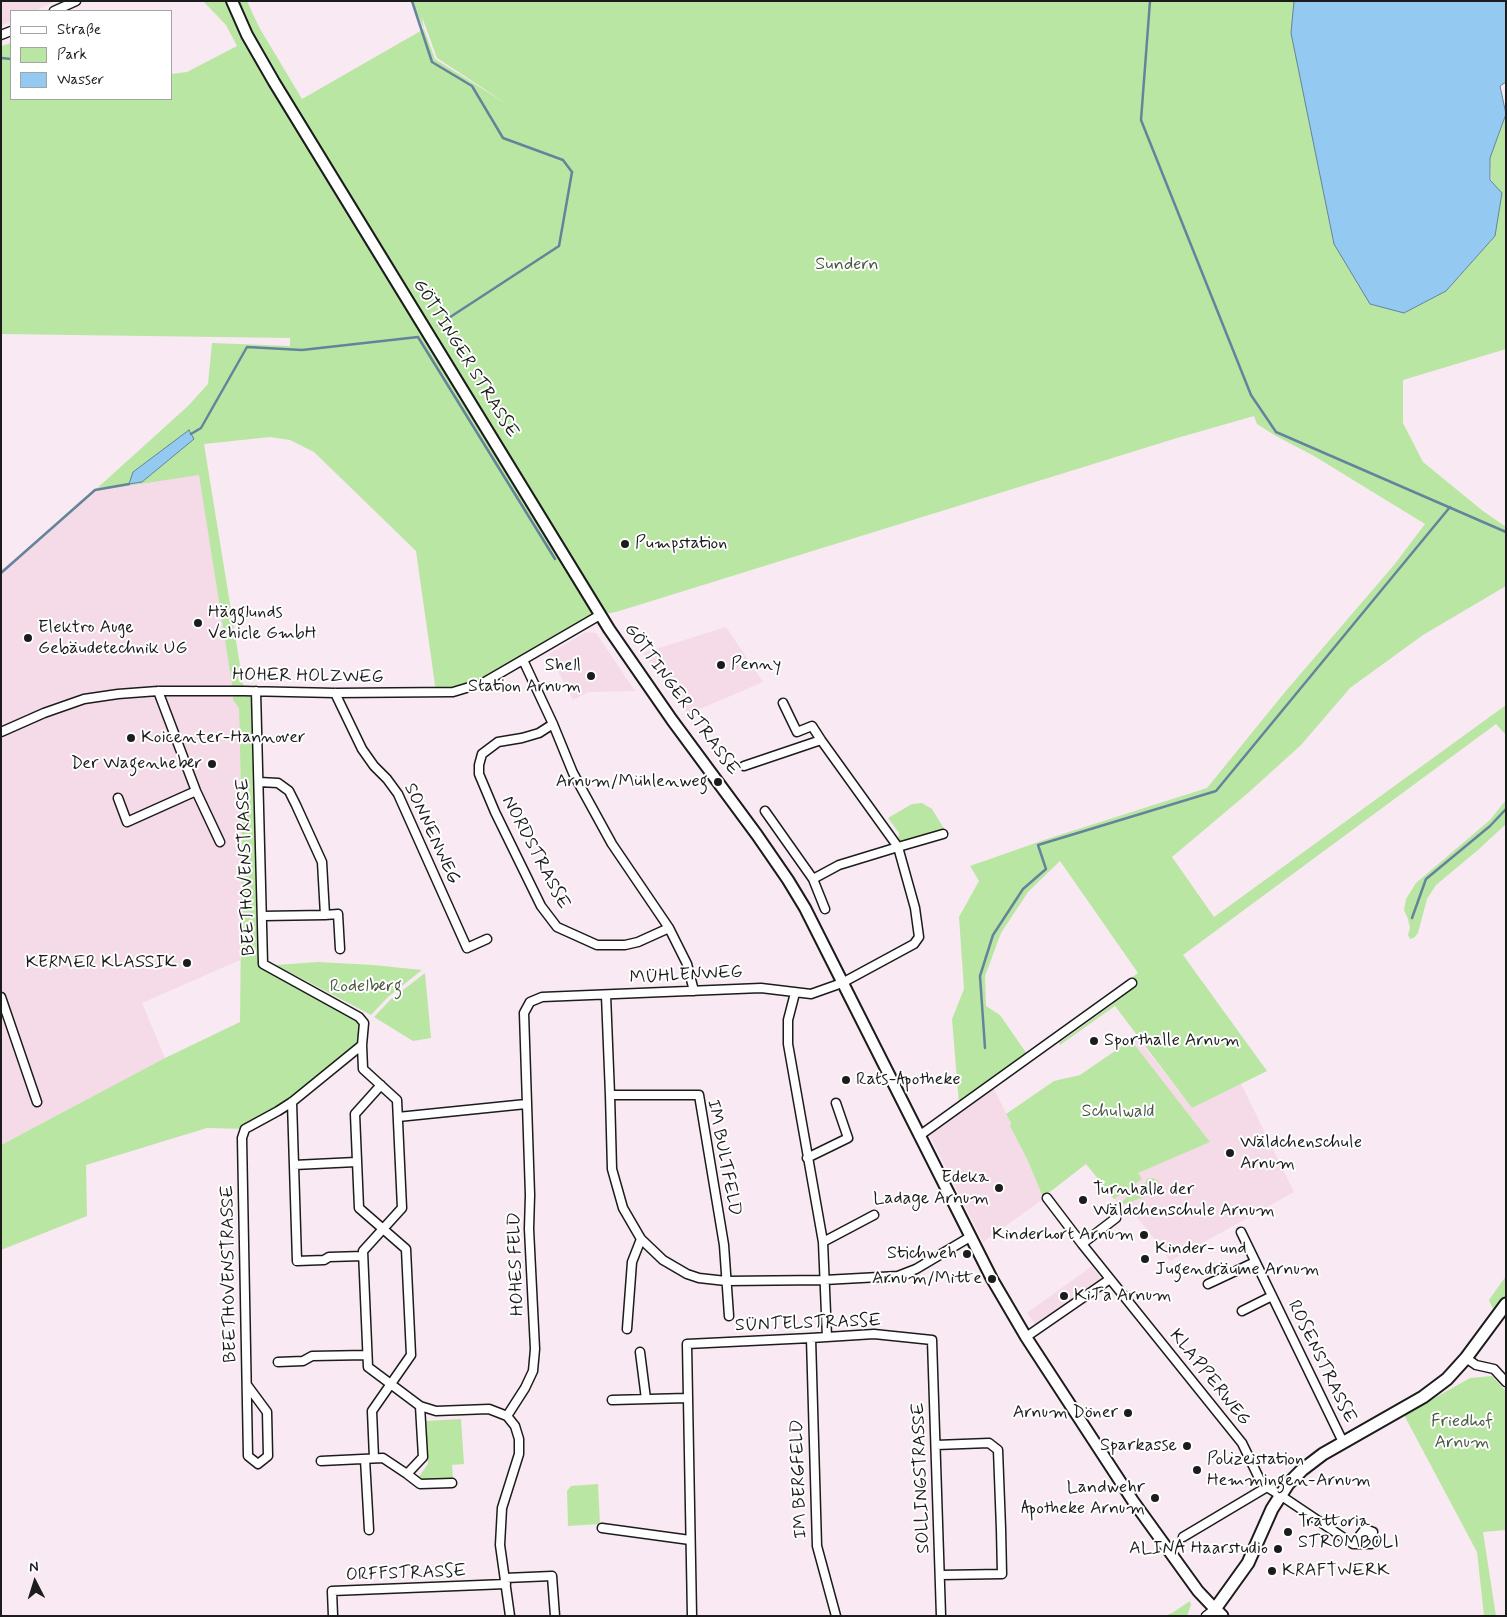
<!DOCTYPE html>
<html>
<head>
<meta charset="utf-8">
<style>
  body { margin:0 }
  #map { position:relative; width:1507px; height:1617px; overflow:hidden; background:#f9e9f2; font-family:Mynerve,sans-serif }
  canvas { display:block }
  .frame { position:absolute; inset:0; border:2px solid #1c1c1c; pointer-events:none }
  .legend { position:absolute; left:10px; top:10px; width:162px; height:90px; box-sizing:border-box; background:#fff; border:1px solid #a4a4a4; margin:0; padding:6px 9px; list-style:none; font-size:15px; color:#1c1c1c }
  .legend li { display:flex; align-items:center; gap:10px; height:25px }
  .legend b { width:25px; border:1px solid #a4a4a4 }
  .north { position:absolute; left:10px; top:1557px; width:50px; height:50px; -webkit-text-stroke:4px #fff; paint-order:stroke; rotate:355deg; font-size:14px; font-weight:700; line-height:20px; text-align:center; color:#1c1c1c }
  .north::after { content:''; display:block; margin:auto; width:18px; height:22px; background:#1c1c1c; clip-path:polygon(50% 0,100% 100%,50% 72%,0 100%) }
</style>
</head>
<body>
<div id="map">
<canvas width="1507" height="1617"></canvas>
<div class="frame"></div>
<ul class="legend">
<li><b style="height:6px;background:#fff"></b>Straße</li>
<li><b style="height:14px;background:#bae6a3"></b>Park</li>
<li><b style="height:14px;background:#94c9f2"></b>Wasser</li>
</ul>
<div class="north">N</div>
</div>
<script>
const ctx = document.querySelector('canvas').getContext('2d');
ctx.lineJoin = 'round';
function paint(path, color) { ctx.fillStyle = color; ctx.fill(path, 'evenodd'); }
const poly = rows => new Path2D(rows.map(r => 'M' + r).join(''));
function strokePath(path, color, width, dash) { ctx.strokeStyle = color; ctx.lineWidth = width; ctx.lineCap = dash ? 'butt' : 'round'; ctx.setLineDash(dash || []); ctx.stroke(path); }
function label(font, color, halo, rows, align = 'center') {
  ctx.font = font + ' Mynerve,sans-serif'; ctx.lineWidth = 4; ctx.setLineDash([]); ctx.textBaseline = 'middle'; ctx.strokeStyle = halo; ctx.fillStyle = color; for (const [text, x, y, turn = 0] of rows) {
    ctx.save(); ctx.translate(x, y); ctx.rotate((+turn || 0) * Math.PI / 180); ctx.textAlign = isNaN(turn) ? turn : align; if (halo) ctx.strokeText(text, 0, 0); ctx.fillText(text, 0, 0); ctx.restore();
  }
}
const built = poly([
  [1,1,56,1,34,11,11,11,11,21,1,26],
  [199,474,233,691,239,708,242,838,240,960,142,1003,165,1058,1,1145,1,568,4,568,94,491],
  [726,627,763,682,688,714,643,653],
  [586,632,596,633,635,691,588,692,573,700,549,654],
  [1136,1036,1192,1108,1241,1084,1294,1192,1170,1261,1161,1247,1126,1204,1121,1207,1102,1184,1129,1164,1210,1142,1131,1040],
  [993,1087,1011,1123,1010,1126,1028,1161,1042,1195,1042,1200,983,1242,929,1134],
  [1092,1266,1102,1280,1036,1326,1027,1313]
]);
const green = poly([
  [203,1,247,1,259,27,302,99,424,29,412,1,1342,1,1404,313,1445,291,1495,236,1490,158,1506,114,1506,349,1403,380,1403,423,1423,462,1483,511,1506,527,1506,586,1423,635,1350,688,1301,745,1248,793,1172,857,1214,917,1506,705,1506,735,1496,724,1183,955,1267,1071,1192,1108,1115,1006,1060,1045,1059,1043,1113,1004,1108,995,1138,973,1060,861,1028,892,1001,933,985,976,986,1006,1000,1015,1027,1054,959,1104,952,1019,964,989,959,917,979,881,970,866,1047,839,1207,788,1285,692,1394,565,1425,524,1314,456,1276,436,1257,424,1254,416,1177,438,616,612,600,615,483,683,436,692,416,551,314,452,290,440,270,437,204,444,244,690,256,691,263,964,364,1023,362,1045,292,1102,245,1129,207,1128,86,1165,87,1216,1,1250,1,1145,165,1058,240,1022,242,838,239,708,233,700,233,691,199,475,94,491,188,406,208,384,212,343,290,346,290,338,1,334,1,46,11,43,11,99,171,99,171,74,187,72,237,46,226,25],
  [422,17,437,58,510,106,435,59,424,29],
  [1506,800,1506,824,1478,850,1436,885,1427,899,1418,933,1414,938,1410,939,1408,935,1410,928,1408,919,1404,910,1406,899,1416,883,1490,820],
  [922,803,932,809,946,832,906,844,898,840,899,833,888,818,912,804],
  [318,962,373,965,422,970,388,997,371,1015,276,965],
  [425,973,431,1038,413,1041,374,1017,390,1000],
  [1131,1040,1210,1142,1138,1173,1142,1179,1114,1199,1086,1164,1046,1195,1042,1200,1042,1195,1028,1161,1010,1126,1011,1123,1006,1114,1054,1081,1080,1075],
  [1153,1178,1159,1181,1157,1186,1153,1184,1148,1187,1148,1193,1146,1196,1125,1204,1121,1203,1128,1196,1135,1195,1142,1190,1147,1179],
  [1506,1276,1506,1312,1504,1314,1492,1307,1489,1300],
  [1492,1376,1506,1391,1506,1530,1483,1532,1496,1616,1484,1616,1477,1552,1404,1415,1470,1378],
  [461,1419,464,1464,452,1465,453,1480,423,1482,418,1478,428,1464,426,1421],
  [598,1484,600,1524,568,1526,567,1491,571,1486],
  [1190,1601,1191,1605,1187,1616,1164,1616,1172,1613]
]);
const water = poly([
  [1294,1,1506,1,1506,82,1500,86,1506,114,1490,158,1490,180,1502,193,1495,236,1446,291,1404,313,1370,304,1334,244,1291,33,1294,1],
  [189,430,194,439,142,482,129,484,133,472,189,430]
]);
const stream = poly([
  [412,1,432,62,472,86,503,138,563,160,572,172,559,246,438,325],
  [1150,1,1141,120,1251,395,1276,432,1506,532],
  [1,58,11,59],
  [191,434,201,428,247,347,302,350,418,337,555,559],
  [1,573,95,490,129,484],
  [1412,918,1426,879,1490,826,1506,809],
  [985,1048,980,976,993,935,1023,889,1046,869,1038,845,1216,791,1450,507]
]);
const minor = poly([
  [54,11,76,1],
  [1,35,11,31],
  [523,660,553,724,573,773,612,844,669,928,687,964,694,991],
  [158,691,196,791,220,842],
  [256,691,263,964,359,1017,364,1023,362,1045,363,1069,397,1100,402,1208,363,1251,368,1367,420,1406,436,1411,489,1409,507,1416,515,1426,519,1439,519,1454,502,1508,500,1545,510,1616],
  [335,693,362,749,374,766,387,779,398,794,467,948,487,939],
  [783,703,797,732,812,726,821,740],
  [553,724,539,733,522,738,498,742,482,754,479,765,479,774,495,812,541,906,557,927,597,945,625,945,638,942,669,928],
  [1,732,44,713,84,699,118,694,158,691,244,691,335,693,453,692,483,683,600,615],
  [744,766,821,740,898,847,943,834],
  [259,782,278,783,289,791,296,805,322,862,325,915,263,916],
  [118,798,127,822,196,791],
  [813,879,825,909],
  [325,915,338,914,340,949],
  [795,993,788,1020,788,1044,823,1242,827,1337],
  [606,995,610,1095,699,1095,724,1245,729,1316],
  [1,997,37,1102],
  [610,1095,612,1169,623,1208,641,1239,663,1260,687,1274,699,1278,726,1281,824,1280,898,1276,916,1269,970,1237],
  [292,1102,297,1261,324,1260,329,1257,363,1256],
  [398,1117,526,1104],
  [919,1136,1132,983],
  [807,1158,848,1138,836,1103],
  [294,1165,356,1162],
  [1047,1198,1082,1244,1242,1443,1259,1478],
  [1241,1232,1343,1442],
  [823,1242,874,1215],
  [1082,1244,1116,1218],
  [1208,1284,1255,1262],
  [1242,1311,1272,1296],
  [627,1329,632,1262,641,1239],
  [1026,1337,1110,1279],
  [811,1338,817,1546,836,1616],
  [640,1352,646,1399],
  [1466,1358,1476,1365,1494,1369,1506,1382],
  [278,1362,303,1361,312,1356,367,1355],
  [247,1385,267,1412,268,1456,258,1464,248,1456,242,1138,245,1129,278,1111,292,1102,362,1045],
  [612,1400,687,1398],
  [507,1416,525,1388,533,1371,535,1349,529,1229,530,1195,524,1013,530,1002,542,997,761,988,811,994,842,983,914,944,919,937,915,908,898,847,839,865,813,879,765,811],
  [936,1445,989,1443,998,1450,1001,1529,1002,1574,940,1575],
  [374,1458,372,1411,411,1355,406,1249,359,1208,355,1114,381,1085],
  [365,1459,369,1530],
  [321,1461,383,1458,407,1474,423,1457,420,1406],
  [407,1474,420,1484,452,1483],
  [602,1528,690,1540],
  [1183,1537,1267,1487,1280,1495,1353,1544,1372,1544,1373,1532,1365,1529,1353,1544],
  [505,1578,552,1576,555,1616],
  [333,1616,332,1591,506,1584],
  [692,1616,687,1344,811,1338,874,1334,932,1340,941,1616],
  [1206,1616,1215,1609]
]);
const tertiary = poly([
  [232,1,247,35,274,82,609,629,672,720,757,835,788,880,805,908,992,1279,1026,1337,1133,1501,1198,1591,1215,1609]
]);
const secondary = poly([
  [1222,1616,1215,1609,1248,1563,1272,1509,1288,1484,1302,1470,1323,1454,1423,1397,1447,1379,1466,1358,1506,1304]
]);
const markers = [
  [625,544,5,"#1c1c1c"],
  [198,623,5,"#1c1c1c"],
  [28,638,5,"#1c1c1c"],
  [721,665,5,"#1c1c1c"],
  [591,676,5,"#1c1c1c"],
  [131,738,5,"#1c1c1c"],
  [212,764,5,"#1c1c1c"],
  [718,782,5,"#1c1c1c"],
  [187,963,5,"#1c1c1c"],
  [1094,1041,5,"#1c1c1c"],
  [846,1080,5,"#1c1c1c"],
  [1230,1153,5,"#1c1c1c"],
  [999,1188,5,"#1c1c1c"],
  [1083,1200,5,"#1c1c1c"],
  [1144,1235,5,"#1c1c1c"],
  [967,1254,5,"#1c1c1c"],
  [1145,1259,5,"#1c1c1c"],
  [992,1279,5,"#1c1c1c"],
  [1064,1296,5,"#1c1c1c"],
  [1128,1413,5,"#1c1c1c"],
  [1187,1446,5,"#1c1c1c"],
  [1197,1470,5,"#1c1c1c"],
  [1155,1498,5,"#1c1c1c"],
  [1288,1532,5,"#1c1c1c"],
  [1278,1549,5,"#1c1c1c"],
  [1272,1571,5,"#1c1c1c"]
];
const parkNames = [
  ["Sundern",847,265],
  ["Rodelberg",366,987],
  ["Schulwald",1118,1112],
  ["Friedhof",1462,1422],
  ["Arnum",1462,1443]
];
const streetNames = [
  ["GÖTTINGER STRASSE",465,359,58],
  ["HOHER HOLZWEG",308,677,1],
  ["GÖTTINGER STRASSE",681,700,54],
  ["SONNENWEG",431,834,65],
  ["NORDSTRASSE",535,853,62],
  ["BEETHOVENSTRASSE",247,867,-92],
  ["MÜHLENWEG",686,976,-3],
  ["IM BULTFELD",723,1158,79],
  ["HOHES FELD",517,1264,-92],
  ["BEETHOVENSTRASSE",230,1274,-91],
  ["SÜNTELSTRASSE",808,1324,-2],
  ["ROSENSTRASSE",1321,1362,64],
  ["KLAPPERWEG",1209,1378,51],
  ["SOLLINGSTRASSE",922,1478,-92],
  ["IM BERGFELD",800,1479,-92],
  ["ORFFSTRASSE",406,1574,-2]
];
const poiNames = [
  ["Pumpstation",635,544],
  ["Hägglunds",208,613],
  ["Vehicle GmbH",208,634],
  ["Elektro Auge",38,628],
  ["Gebäudetechnik UG",38,649],
  ["Penny",731,665],
  ["Shell",581,666,"right"],
  ["Station Arnum",581,687,"right"],
  ["Koicenter-Hannover",141,738],
  ["Der Wagenheber",202,764,"right"],
  ["Arnum/Mühlenweg",708,782,"right"],
  ["KERMER KLASSIK",177,963,"right"],
  ["Sporthalle Arnum",1104,1041],
  ["Rats-Apotheke",856,1080],
  ["Wäldchenschule",1240,1143],
  ["Arnum",1240,1164],
  ["Edeka",989,1178,"right"],
  ["Ladage Arnum",989,1199,"right"],
  ["Turnhalle der",1093,1190],
  ["Wäldchenschule Arnum",1093,1211],
  ["Kinderhort Arnum",1134,1235,"right"],
  ["Kinder- und",1155,1249],
  ["Jugendräume Arnum",1155,1270],
  ["Stichweh",957,1254,"right"],
  ["Arnum/Mitte",982,1279,"right"],
  ["KiTa Arnum",1074,1296],
  ["Arnum Döner",1118,1413,"right"],
  ["Sparkasse",1177,1446,"right"],
  ["Polizeistation",1207,1460],
  ["Hemmingen-Arnum",1207,1481],
  ["Landwehr",1145,1488,"right"],
  ["Apotheke Arnum",1145,1509,"right"],
  ["Trattoria",1298,1522],
  ["STROMBOLI",1298,1543],
  ["ALINA Haarstudio",1268,1549,"right"],
  ["KRAFTWERK",1282,1571]
];
paint(built, '#f5dae8');
paint(green, '#bae6a3');
paint(water, '#94c9f2');
strokePath(water, '#64849c', 1);
strokePath(stream, '#64849c', 2.5);
strokePath(minor, '#1c1c1c', 11);
strokePath(tertiary, '#1c1c1c', 14);
strokePath(secondary, '#1c1c1c', 15);
strokePath(minor, '#fff', 8);
strokePath(tertiary, '#fff', 10);
strokePath(secondary, '#fff', 11);
for (const [x, y, r, color] of markers) { const dot = new Path2D(); dot.arc(x, y, r, 0, 2 * Math.PI); ctx.fillStyle = color; ctx.fill(dot); strokePath(dot, '#fff', 2); }
label('18px', '#4b5944', '#fff', parkNames);
label('18px', '#1c1c1c', '#fff', streetNames);
label('18px', '#1c1c1c', '#fff', poiNames, 'left');
</script>
</body>
</html>
